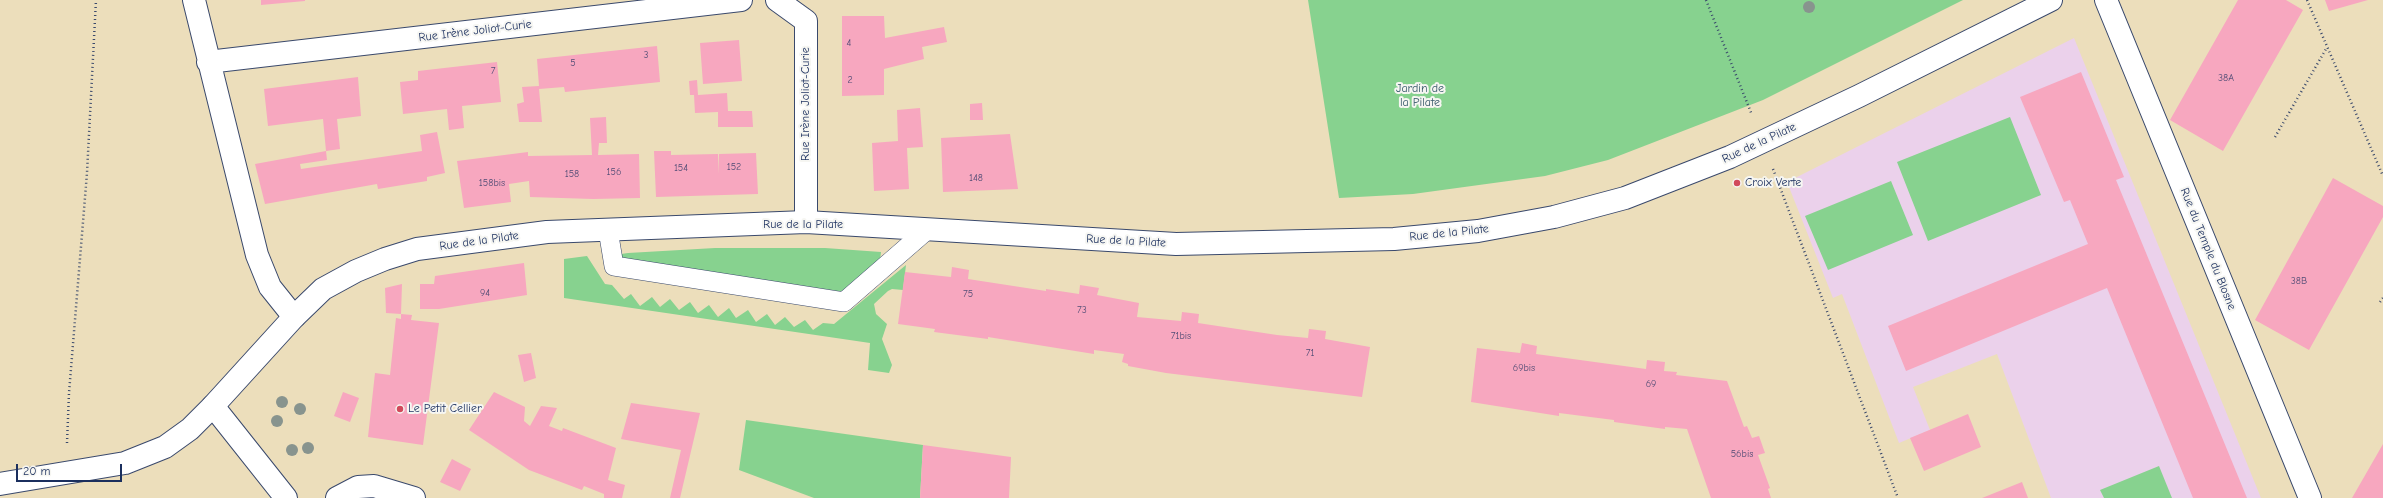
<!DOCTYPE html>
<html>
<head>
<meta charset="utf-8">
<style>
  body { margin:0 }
  #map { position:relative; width:2383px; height:498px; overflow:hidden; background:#ecdebb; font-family:"Comic Neue",sans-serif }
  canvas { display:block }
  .scale { position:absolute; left:16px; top:464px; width:106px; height:18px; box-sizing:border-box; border:2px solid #1b2f5e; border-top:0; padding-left:5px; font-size:12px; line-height:14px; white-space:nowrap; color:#1b2f5e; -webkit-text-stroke:3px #f6f6f2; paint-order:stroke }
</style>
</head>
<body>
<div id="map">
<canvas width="2383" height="498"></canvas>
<div class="scale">20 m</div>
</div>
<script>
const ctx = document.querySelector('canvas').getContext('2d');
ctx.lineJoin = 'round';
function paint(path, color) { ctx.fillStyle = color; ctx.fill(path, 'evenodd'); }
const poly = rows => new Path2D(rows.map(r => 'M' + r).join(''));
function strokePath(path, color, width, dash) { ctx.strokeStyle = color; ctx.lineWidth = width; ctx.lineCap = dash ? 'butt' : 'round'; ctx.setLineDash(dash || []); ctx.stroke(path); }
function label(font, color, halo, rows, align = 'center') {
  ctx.font = font + ' "Comic Neue",sans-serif'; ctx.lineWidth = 4; ctx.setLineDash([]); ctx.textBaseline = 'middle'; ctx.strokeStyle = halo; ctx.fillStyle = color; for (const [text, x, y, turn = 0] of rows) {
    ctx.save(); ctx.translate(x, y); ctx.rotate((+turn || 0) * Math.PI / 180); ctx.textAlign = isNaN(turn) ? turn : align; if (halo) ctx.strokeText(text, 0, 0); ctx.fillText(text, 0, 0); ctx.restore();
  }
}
const built = poly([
  [2074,38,2261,498,2051,498,1997,354,1913,387,1930,430,1899,443,1842,294,1833,298,1787,182]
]);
const green = poly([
  [1308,0,1963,0,1763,100,1608,160,1545,176,1413,194,1339,198],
  [2010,117,2041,195,1928,241,1897,162],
  [1891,181,1913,235,1828,270,1805,216],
  [715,248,825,248,881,252,880,261,843,292,621,258,621,254,628,253],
  [587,256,605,284,612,285,624,299,631,294,640,306,652,297,660,307,670,299,679,310,690,302,698,313,709,305,718,317,729,308,736,318,748,310,756,322,767,314,775,325,785,317,794,327,805,320,813,330,823,323,834,324,906,265,903,290,892,289,888,291,874,304,876,314,887,324,882,339,892,365,889,373,868,370,870,343,564,298,564,259],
  [746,420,923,445,920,498,814,498,739,470],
  [2159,466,2172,498,2104,498,2100,490]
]);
const building = poly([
  [261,0,305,0,305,1,261,5],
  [2238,0,2286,0,2303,10,2223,151,2170,120],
  [2325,0,2368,0,2329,11],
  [842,16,884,16,885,38,944,27,947,42,922,47,924,59,884,69,884,95,842,96],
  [739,40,742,81,703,84,700,43],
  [657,46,660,82,565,92,564,87,539,89,542,122,519,122,517,104,524,102,522,87,539,86,537,59],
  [497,62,501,102,462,106,464,128,449,130,447,109,403,114,400,82,418,80,418,71],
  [2081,72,2124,177,2116,180,2247,498,2193,498,2107,288,1906,371,1888,326,2088,244,2070,200,2064,202,2020,97],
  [358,77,361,116,337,119,340,149,326,151,323,119,268,126,264,89],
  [697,80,698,95,727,93,728,111,752,111,753,127,718,127,718,112,695,113,694,95,690,95,689,81],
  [982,103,983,120,970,120,970,104],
  [920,108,923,147,907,148,909,189,874,191,872,143,898,141,897,110],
  [606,117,607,143,599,143,598,155,639,154,640,198,593,199,530,197,529,181,509,184,511,202,464,208,457,161,528,152,528,156,592,155,590,118],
  [437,132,445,173,427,177,427,181,378,189,377,184,265,204,255,164,326,151,327,160,300,164,301,169,422,151,420,135],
  [1010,134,1018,189,943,192,941,138],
  [654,151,671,151,671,155,718,154,719,174,719,154,756,153,758,194,656,197],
  [2333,178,2383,206,2383,217,2309,350,2255,320],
  [524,263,527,295,439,309,420,309,420,284,434,284,435,276],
  [952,267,969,270,968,279,1046,291,1046,289,1079,294,1080,285,1099,288,1097,295,1139,303,1137,317,1181,321,1182,312,1199,314,1198,323,1277,335,1308,338,1309,329,1326,331,1325,339,1370,347,1362,397,1166,373,1128,366,1128,364,1122,362,1124,354,1094,350,1094,354,988,337,988,339,934,332,935,329,898,324,905,272,951,277],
  [402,284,401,314,386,313,385,288],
  [401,314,412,315,411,320,439,323,423,445,368,437,375,373,390,375,396,318,401,319],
  [1522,343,1537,346,1536,354,1646,369,1647,360,1665,362,1664,371,1677,372,1676,375,1727,381,1744,427,1747,426,1752,438,1759,436,1765,453,1758,455,1770,488,1768,489,1771,498,1711,498,1687,429,1665,427,1665,429,1614,422,1614,420,1559,413,1559,416,1471,402,1477,348,1520,353],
  [531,353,536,378,524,382,518,355],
  [343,392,359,398,350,422,334,416],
  [494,392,525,407,524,421,530,426,541,406,557,408,549,426,562,431,563,428,616,448,608,480,625,485,622,498,604,498,604,494,584,486,582,490,529,470,469,430],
  [631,403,700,413,680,498,670,498,681,450,621,439],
  [1968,414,1981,447,1924,471,1910,438],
  [2383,444,2383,498,2352,498],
  [923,445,1011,457,1009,498,920,498],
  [452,459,471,469,460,491,440,482],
  [2022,482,2028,498,1982,498]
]);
const path = poly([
  [1706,0,1752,115],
  [2307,0,2383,176],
  [2275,137,2326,49],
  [1773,169,1898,498],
  [2380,302,2383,298],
  [67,443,69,393,87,173,96,0]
]);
const service = poly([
  [608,230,614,266,844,302,928,229]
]);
const minor = poly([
  [194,0,257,255,270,287,294,317],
  [777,0,806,21,806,222],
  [2106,0,2310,498],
  [208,62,741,0],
  [213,406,286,498],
  [337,498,358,487,374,486,414,498]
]);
const tertiary = poly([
  [0,484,125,463,165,447,190,429,213,406,294,317,323,289,356,271,385,259,417,249,547,232,806,222,1176,244,1394,239,1478,231,1554,217,1625,198,1730,157,1859,96,2051,0]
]);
const trees = [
  [1809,7],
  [282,402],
  [300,409],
  [277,421],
  [308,448],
  [292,450]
];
const markers = [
  [1737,183,4,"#d1495b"],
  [400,409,4,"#d1495b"]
];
const numberNames = [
  ["4",849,43],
  ["3",646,55],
  ["5",573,63],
  ["7",493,71],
  ["38A",2226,78],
  ["2",850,80],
  ["152",734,167],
  ["154",681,168],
  ["156",614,172],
  ["158",572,174],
  ["148",976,178],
  ["158bis",492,183],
  ["38B",2299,281],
  ["94",485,293],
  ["75",968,294],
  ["73",1082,310],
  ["71bis",1181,336],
  ["71",1310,353],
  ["69bis",1524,368],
  ["69",1651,384],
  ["56bis",1742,454]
];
const streetNames = [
  ["Rue Irène Joliot-Curie",475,31,-7],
  ["Rue Irène Joliot-Curie",806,104,-90],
  ["Rue de la Pilate",1759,143,-25],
  ["Rue de la Pilate",803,225],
  ["Rue de la Pilate",1449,233,-6],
  ["Rue de la Pilate",479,241,-8],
  ["Rue de la Pilate",1126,241,3],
  ["Rue du Temple du Blosne",2208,249,68]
];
const parkNames = [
  ["Jardin de",1420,89],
  ["la Pilate",1420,103]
];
const poiNames = [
  ["Croix Verte",1745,183],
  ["Le Petit Cellier",408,409]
];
paint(built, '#ebd1eb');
paint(green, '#87d28f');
paint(building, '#f7a7bf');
strokePath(service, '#3a496c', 20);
strokePath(minor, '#3a496c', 24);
strokePath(tertiary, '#3a496c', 24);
strokePath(path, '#3a496c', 2.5, [1, 3]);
strokePath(service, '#fff', 19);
strokePath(minor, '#fff', 22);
strokePath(tertiary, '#fff', 22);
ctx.fillStyle = '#88948e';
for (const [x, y] of trees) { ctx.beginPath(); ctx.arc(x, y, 6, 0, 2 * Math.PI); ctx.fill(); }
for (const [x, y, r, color] of markers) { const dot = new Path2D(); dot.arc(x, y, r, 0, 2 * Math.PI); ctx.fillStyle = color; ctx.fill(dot); strokePath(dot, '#f6f6f2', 1.5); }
label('10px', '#524d76', null, numberNames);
label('12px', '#1b2f5e', '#f6f6f2', streetNames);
label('12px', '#36586a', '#f6f6f2', parkNames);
label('12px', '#1b2f5e', '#f6f6f2', poiNames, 'left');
</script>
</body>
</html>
